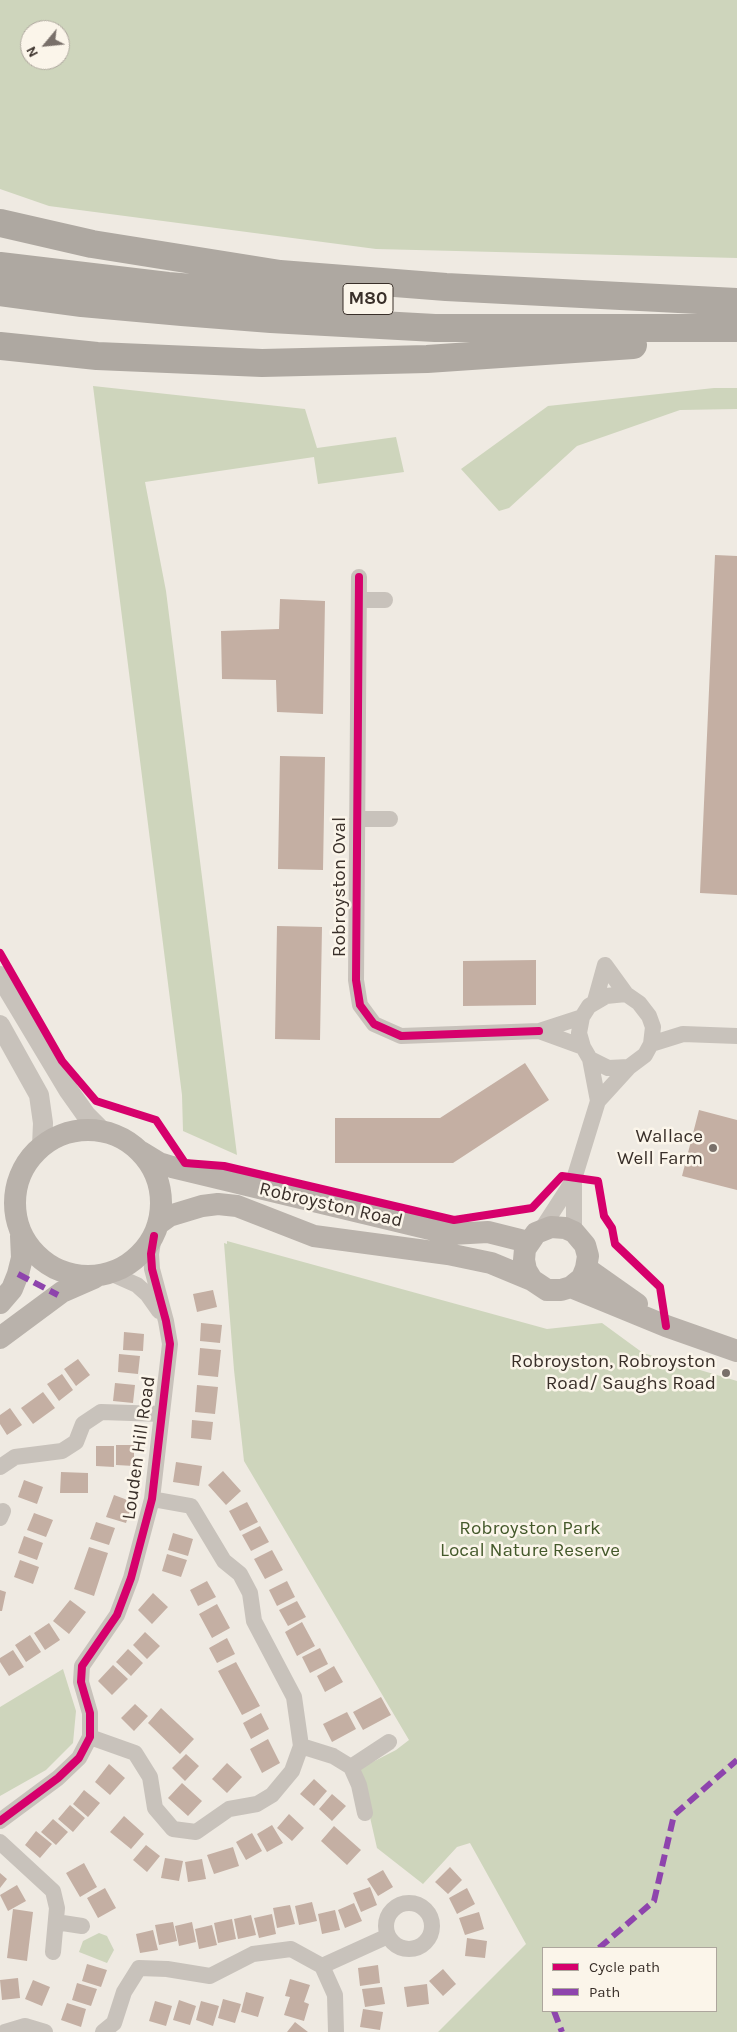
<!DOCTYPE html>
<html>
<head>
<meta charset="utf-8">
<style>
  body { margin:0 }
  #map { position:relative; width:737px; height:2032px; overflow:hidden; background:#efeae2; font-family:Karla,sans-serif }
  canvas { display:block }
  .legend { position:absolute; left:542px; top:1947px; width:175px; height:65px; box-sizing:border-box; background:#fbf5ea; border:1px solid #ada69d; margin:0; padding:6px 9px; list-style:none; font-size:15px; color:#392f29 }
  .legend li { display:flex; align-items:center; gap:10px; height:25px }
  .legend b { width:25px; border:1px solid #ada69d }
  .north { position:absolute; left:20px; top:20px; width:50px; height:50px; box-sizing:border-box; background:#fbf5ea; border:1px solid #ada69d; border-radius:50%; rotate:242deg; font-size:14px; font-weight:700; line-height:20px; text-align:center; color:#392f29 }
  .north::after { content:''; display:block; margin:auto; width:18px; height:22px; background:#79706a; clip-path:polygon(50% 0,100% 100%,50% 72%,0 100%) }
</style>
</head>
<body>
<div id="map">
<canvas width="737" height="2032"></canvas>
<ul class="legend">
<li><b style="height:6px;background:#d6006c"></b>Cycle path</li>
<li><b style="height:6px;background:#8e44ad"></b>Path</li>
</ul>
<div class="north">N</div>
</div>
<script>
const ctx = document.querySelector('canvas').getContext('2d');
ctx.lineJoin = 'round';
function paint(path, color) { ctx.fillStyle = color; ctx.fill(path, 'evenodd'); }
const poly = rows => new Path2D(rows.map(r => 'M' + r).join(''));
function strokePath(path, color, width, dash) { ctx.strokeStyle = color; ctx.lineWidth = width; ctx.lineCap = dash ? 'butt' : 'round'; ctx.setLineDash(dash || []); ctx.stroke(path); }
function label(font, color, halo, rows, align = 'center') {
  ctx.font = font + ' Karla,sans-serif'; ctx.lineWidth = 5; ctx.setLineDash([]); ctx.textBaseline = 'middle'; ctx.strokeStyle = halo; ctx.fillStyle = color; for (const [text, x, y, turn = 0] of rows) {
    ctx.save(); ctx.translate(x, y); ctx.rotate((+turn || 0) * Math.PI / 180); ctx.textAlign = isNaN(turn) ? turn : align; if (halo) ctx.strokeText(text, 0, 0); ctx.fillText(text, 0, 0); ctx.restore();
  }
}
const green = poly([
  [0,0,737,0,737,258,376,249,49,206,0,189],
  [30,30,60,30,60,60,30,60],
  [93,386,305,409,317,448,396,437,404,472,318,484,314,457,145,482,166,591,237,1155,183,1131,182,1095],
  [714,388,737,388,737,409,680,410,577,446,509,508,499,511,461,469,548,406],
  [227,1241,547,1329,602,1323,643,1353,737,1381,737,2032,438,2032,526,1944,470,1843,457,1847,423,1884,377,1848,359,1769,396,1750,409,1740,244,1461,234,1370,224,1243,227,1244],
  [543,1948,716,1948,716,2011,543,2011],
  [63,1669,76,1711,73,1743,46,1770,0,1796,0,1707],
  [99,1933,107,1936,114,1950,107,1963,79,1952,83,1941]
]);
const building = poly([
  [715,555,737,556,737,895,700,893],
  [280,599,325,601,323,714,277,712,276,680,222,679,221,631,279,629],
  [280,756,325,757,323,870,278,869],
  [277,926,322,927,320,1040,275,1039],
  [536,960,536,1005,463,1006,463,961],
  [525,1063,549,1100,453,1163,335,1163,335,1118,440,1118],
  [699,1110,737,1120,737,1190,682,1176],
  [213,1290,217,1307,197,1312,193,1294],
  [201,1323,222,1325,220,1343,200,1341],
  [124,1332,144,1334,143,1351,123,1350],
  [200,1348,221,1350,218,1377,198,1375],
  [119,1354,140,1356,138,1374,118,1372],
  [78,1359,90,1375,76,1386,64,1369],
  [62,1374,73,1390,59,1401,47,1384],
  [115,1383,135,1385,133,1403,113,1401],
  [197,1385,218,1387,215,1414,195,1412],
  [43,1392,55,1408,33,1424,21,1408],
  [10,1408,22,1425,7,1435,0,1424,0,1415],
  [192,1420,213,1422,211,1440,191,1438],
  [116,1445,134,1445,134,1466,116,1465],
  [96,1446,114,1446,114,1467,96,1466],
  [176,1462,202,1466,199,1486,173,1482],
  [223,1471,241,1491,226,1505,208,1485],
  [61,1472,88,1473,88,1493,60,1493],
  [24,1480,43,1487,37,1504,18,1497],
  [114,1495,133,1502,126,1523,106,1517],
  [247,1502,258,1522,240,1531,229,1511],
  [34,1513,53,1520,46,1537,27,1530],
  [96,1522,115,1528,109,1545,90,1539],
  [260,1526,269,1542,251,1551,242,1535],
  [173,1533,193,1539,188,1556,168,1550],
  [24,1536,43,1543,37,1560,18,1553],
  [89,1547,108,1553,94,1596,74,1589],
  [272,1550,283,1570,265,1579,254,1559],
  [167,1554,187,1560,181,1577,162,1571],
  [20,1560,39,1567,33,1584,14,1577],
  [207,1581,216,1597,198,1606,190,1590],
  [287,1581,295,1597,277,1606,269,1590],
  [0,1590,6,1592,2,1611,0,1611],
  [153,1593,168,1607,152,1624,138,1610],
  [70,1600,86,1612,69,1634,53,1621],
  [297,1601,306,1617,288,1626,279,1610],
  [217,1604,230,1628,212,1638,199,1614],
  [302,1622,315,1646,297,1656,285,1632],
  [49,1623,60,1640,45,1650,34,1633],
  [145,1632,160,1646,147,1659,133,1645],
  [30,1635,41,1652,26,1662,15,1645],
  [227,1638,235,1654,217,1663,209,1648],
  [320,1648,328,1664,310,1673,302,1657],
  [128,1649,143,1663,131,1676,116,1662],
  [13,1650,24,1667,9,1676,0,1662,0,1658],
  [236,1662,260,1706,242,1715,218,1671],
  [113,1665,128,1679,112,1695,98,1681],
  [334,1666,343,1682,325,1692,317,1676],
  [381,1697,391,1715,363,1730,353,1712],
  [135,1704,148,1716,134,1731,121,1718],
  [161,1708,194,1739,180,1754,148,1723],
  [347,1712,356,1729,332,1742,323,1724],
  [261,1713,269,1729,251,1739,243,1723],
  [268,1739,280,1763,262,1773,250,1749],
  [186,1754,199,1766,185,1781,172,1768],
  [227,1763,242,1777,227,1793,212,1779],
  [109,1764,125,1778,110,1795,95,1782],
  [314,1779,327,1791,314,1806,300,1794],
  [182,1783,202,1801,188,1816,168,1798],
  [84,1790,100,1803,88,1817,73,1804],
  [332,1794,346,1806,332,1821,319,1809],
  [70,1805,85,1818,73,1832,58,1819],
  [289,1814,304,1828,292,1841,277,1828],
  [124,1816,144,1834,131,1849,110,1832],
  [53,1819,68,1832,56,1845,41,1832],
  [272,1825,283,1843,267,1852,257,1834],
  [334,1826,361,1850,347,1865,321,1841],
  [36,1831,52,1844,40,1858,25,1845],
  [252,1833,262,1851,246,1860,236,1842],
  [146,1845,160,1856,147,1872,133,1860],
  [233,1847,239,1866,214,1874,207,1855],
  [165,1858,183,1861,179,1881,161,1878],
  [202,1859,206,1879,188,1882,185,1862],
  [84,1863,97,1887,80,1897,66,1873],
  [450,1867,462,1880,448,1894,435,1882],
  [383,1870,393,1887,378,1896,367,1879],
  [0,1873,7,1879,0,1888],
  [17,1885,26,1901,8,1911,0,1895],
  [370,1887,377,1905,361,1912,353,1893],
  [105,1888,116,1908,98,1918,87,1898],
  [467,1888,475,1904,457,1914,449,1898],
  [312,1902,317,1921,299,1925,295,1906],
  [354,1903,362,1921,345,1928,338,1910],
  [290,1905,295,1924,277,1928,273,1908],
  [13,1909,33,1912,27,1961,7,1958],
  [335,1910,340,1930,322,1934,318,1914],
  [479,1912,484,1929,465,1935,459,1918],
  [272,1914,276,1934,259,1938,254,1918],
  [251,1915,256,1935,238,1939,234,1919],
  [232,1919,236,1939,218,1943,214,1923],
  [173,1922,177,1941,159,1945,155,1925],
  [192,1922,196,1942,179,1946,175,1926],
  [212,1925,217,1945,199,1949,195,1929],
  [153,1930,158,1950,140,1953,136,1934],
  [467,1938,487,1941,485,1958,465,1956],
  [87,1964,107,1970,101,1987,82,1981],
  [378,1965,380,1983,360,1986,358,1968],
  [443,1969,456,1984,443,1996,429,1981],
  [18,1978,20,1998,2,2000,0,1980],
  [290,1979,310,1985,304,2002,309,2004,304,2021,284,2015,290,1997,285,1996],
  [33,1980,50,1987,42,2006,25,1999],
  [77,1983,97,1989,91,2006,72,2000],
  [427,1984,429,2004,407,2007,404,1987],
  [382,1987,385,2004,365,2007,362,1989],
  [246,1992,264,1997,258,2017,241,2012],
  [223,1999,241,2004,235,2023,218,2018],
  [179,2000,196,2006,190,2025,173,2020],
  [155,2001,172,2006,166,2026,149,2021],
  [201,2001,219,2006,213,2026,196,2020],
  [67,2003,86,2009,81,2027,61,2020],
  [363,2009,383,2012,380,2030,360,2027],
  [295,2022,308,2032,287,2032]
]);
const minor = poly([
  [359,577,356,980,360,1005,374,1024,401,1036,539,1031,582,1017],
  [359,600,385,600],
  [357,819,390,819],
  [605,965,626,994],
  [595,1001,605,965],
  [539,1031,583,1047],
  [651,1044,683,1034,737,1036],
  [590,1059,598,1101],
  [574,1179,574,1232],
  [541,1230,574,1179,598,1101,629,1067,645,1055,651,1044,653,1027,649,1016,639,1003,626,994,606,996,589,1006,582,1017,579,1033,583,1047,590,1059,608,1068,629,1067],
  [110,1273,137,1285,147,1294,159,1311],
  [0,1467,15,1457,62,1451,76,1442,83,1424,101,1412,162,1414],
  [0,1518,3,1511],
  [90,1737,135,1753,150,1777,155,1808,173,1829,196,1832,229,1809,257,1804,272,1795,292,1771,301,1746,294,1697,254,1621,250,1593,240,1574,224,1561,191,1506,152,1499],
  [301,1746,333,1756,351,1767,359,1785,365,1813],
  [351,1767,389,1742],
  [0,1821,58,1778,79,1758,90,1737,90,1713,81,1682,82,1666,117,1615,131,1578,152,1499,170,1344,166,1321,152,1269,151,1254,154,1236],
  [0,1842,53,1891,57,1908,53,1952],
  '386 1926a23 23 0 1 1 46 0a23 23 0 1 1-46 0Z',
  [56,1922,82,1926],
  [322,1966,388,1936],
  [5,2032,25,2026,45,2032],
  [103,2032,114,2023,124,1992,139,1968,167,1969,210,1976,253,1954,291,1949,322,1966,335,1995,336,2032]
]);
const tertiary = poly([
  [0,976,69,1091,86,1115,102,1131],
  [0,1025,39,1095,43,1123,42,1146]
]);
const secondary = poly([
  '15 1203a73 73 0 1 1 146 0a73 73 0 1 1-146 0Z',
  [141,1152,159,1163,172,1167,451,1234,488,1232,528,1242],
  [158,1224,169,1216,202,1206,218,1204,237,1206,314,1236,448,1254,491,1263,532,1280,547,1290,561,1290,571,1287,582,1278,586,1268,588,1256,585,1245,574,1232,565,1228,551,1227,536,1233,525,1249,524,1260,526,1270,532,1280],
  [586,1268,637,1304],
  [571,1287,666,1326,737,1351],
  [0,1303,12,1289,18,1274,22,1258,21,1236],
  [0,1338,62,1292,94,1278]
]);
const motorway = poly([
  [0,223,92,244,280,274,446,287,737,302],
  [0,266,168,286,289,296,354,299],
  [0,292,82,303,182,312,271,319,435,328,737,328],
  [0,346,97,356,262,363,427,359,633,345]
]);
const quiet = poly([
  [18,1274,58,1295],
  [599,1948,654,1901,674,1815,737,1760],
  [554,2011,562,2032]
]);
const cycleway = poly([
  [359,577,356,980,360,1005,374,1024,401,1036,539,1031],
  [0,953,62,1061,96,1101,156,1120,185,1163,224,1166,454,1220,532,1208,562,1176,598,1181,604,1216,612,1228,615,1244,660,1287,666,1326],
  [0,1821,58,1778,79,1758,90,1737,90,1713,81,1682,82,1666,117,1615,131,1578,152,1499,170,1344,166,1321,152,1269,151,1254,154,1236]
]);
const markers = [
  [713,1148,5,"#79706a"],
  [726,1373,5,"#79706a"]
];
const shields = [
  [368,299,50]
];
const shieldNames = [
  ["M80",368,299]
];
const streetNames = [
  ["Robroyston Oval",340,887,-90],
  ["Robroyston Road",331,1205,13],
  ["Louden Hill Road",139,1448,-82]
];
const poiNames = [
  ["Wallace",703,1137],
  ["Well Farm",703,1159],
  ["Robroyston, Robroyston",716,1362],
  ["Road/ Saughs Road",716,1384]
];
const parkNames = [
  ["Robroyston Park",530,1529],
  ["Local Nature Reserve",530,1551]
];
paint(green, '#ced5bc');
paint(building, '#c4afa3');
strokePath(minor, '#c8c2bb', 16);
strokePath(tertiary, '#c8c2bb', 20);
strokePath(secondary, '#b9b2ab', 22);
strokePath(motorway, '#aea8a1', 28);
strokePath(quiet, '#8e44ad', 6, [12, 6]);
strokePath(cycleway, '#d6006c', 8);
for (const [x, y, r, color] of markers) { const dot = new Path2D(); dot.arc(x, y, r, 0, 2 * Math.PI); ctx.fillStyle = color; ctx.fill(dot); strokePath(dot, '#fbf5ea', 2); }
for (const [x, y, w] of shields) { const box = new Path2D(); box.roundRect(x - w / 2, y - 15.5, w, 31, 4); ctx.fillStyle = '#fbf5ea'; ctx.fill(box); strokePath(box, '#392f29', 1); }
label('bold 18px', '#392f29', null, shieldNames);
label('19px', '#392f29', '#fbf5ea', streetNames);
label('19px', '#392f29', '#fbf5ea', poiNames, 'right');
label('19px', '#44592b', '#fbf5ea', parkNames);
</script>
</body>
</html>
